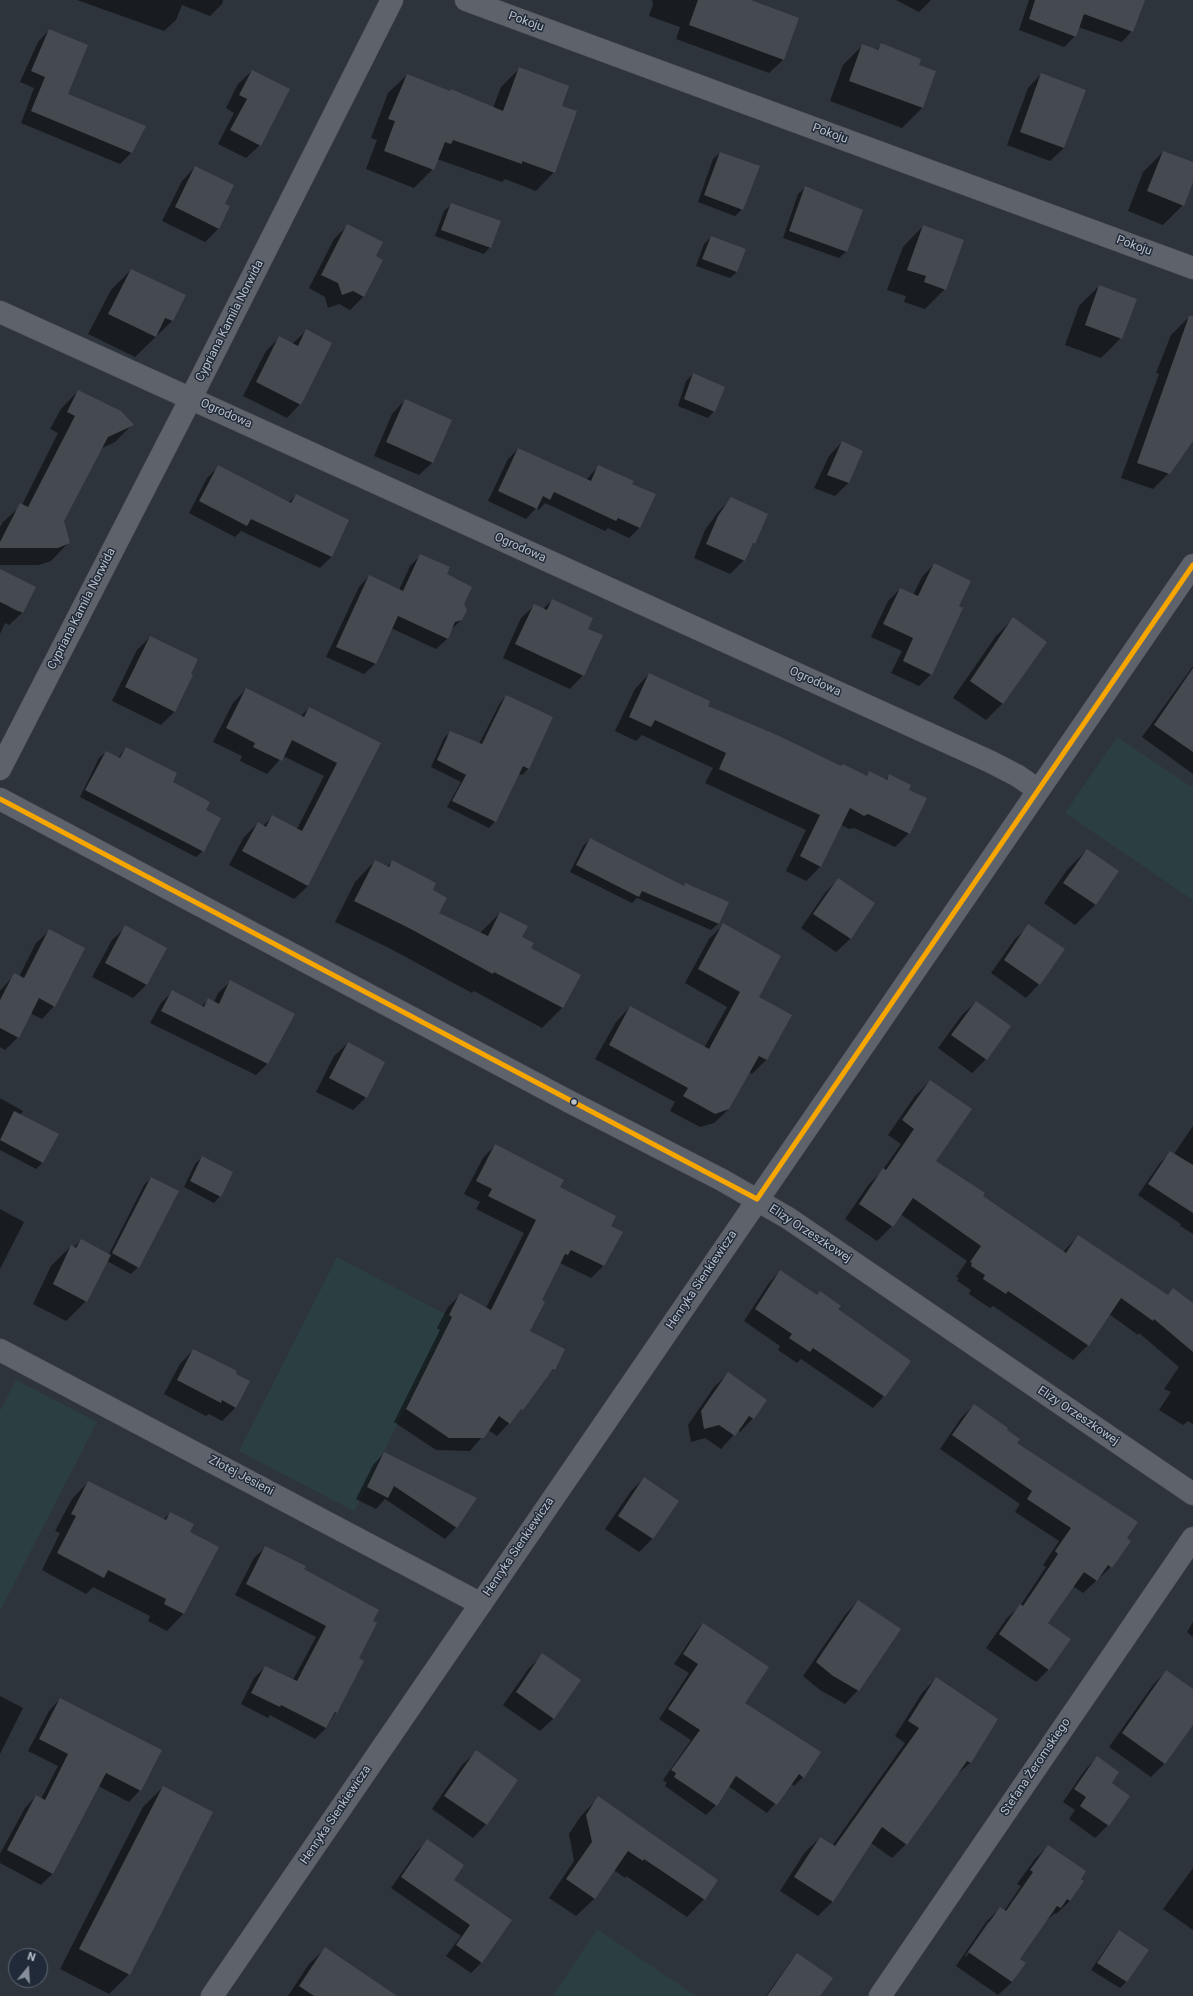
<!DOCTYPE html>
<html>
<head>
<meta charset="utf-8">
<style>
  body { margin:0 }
  #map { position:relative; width:1193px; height:1996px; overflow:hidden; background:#2e343c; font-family:Roboto,sans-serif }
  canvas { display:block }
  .north { position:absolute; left:8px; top:1948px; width:40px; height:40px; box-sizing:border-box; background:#212a38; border:1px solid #5e6673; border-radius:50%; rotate:18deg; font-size:11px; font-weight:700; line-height:16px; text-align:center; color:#b9c0cc }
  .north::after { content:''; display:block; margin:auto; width:14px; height:18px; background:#888f9a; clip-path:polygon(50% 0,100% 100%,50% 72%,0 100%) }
</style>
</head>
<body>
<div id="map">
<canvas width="1193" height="1996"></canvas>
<div class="north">N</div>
</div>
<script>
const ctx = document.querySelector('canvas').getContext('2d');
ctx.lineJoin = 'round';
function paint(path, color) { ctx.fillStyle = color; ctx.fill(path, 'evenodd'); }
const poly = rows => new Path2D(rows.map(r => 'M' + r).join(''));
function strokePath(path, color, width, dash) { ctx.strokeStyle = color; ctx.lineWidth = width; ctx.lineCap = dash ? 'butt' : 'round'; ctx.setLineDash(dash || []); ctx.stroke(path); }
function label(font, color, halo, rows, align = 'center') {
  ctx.font = font + ' Roboto,sans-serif'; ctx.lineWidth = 3; ctx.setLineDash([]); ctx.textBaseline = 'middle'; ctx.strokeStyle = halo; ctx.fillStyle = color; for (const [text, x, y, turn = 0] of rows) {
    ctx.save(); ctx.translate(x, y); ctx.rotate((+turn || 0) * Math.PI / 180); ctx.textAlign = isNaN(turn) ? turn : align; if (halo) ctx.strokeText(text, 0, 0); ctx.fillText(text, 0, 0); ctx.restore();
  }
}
const green = poly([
  [1117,737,1193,788,1193,900,1065,813],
  [337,1257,451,1317,354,1511,239,1451],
  [16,1380,97,1422,0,1611,0,1411],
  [597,1929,696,1996,553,1996]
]);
const shadow = poly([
  [77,0,223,0,222,4,210,16,182,5,176,20,164,31],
  [652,0,748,0,798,19,783,60,769,73,676,39,680,27,649,16,653,4],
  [896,0,931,0,919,12],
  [1029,0,1144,0,1132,31,1122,42,1078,27,1075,36,1064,47,1019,30],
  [49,30,67,94,132,152,120,164,21,123,34,88,20,82,38,42],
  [863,45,876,50,881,45,918,66,935,72,922,108,902,128,830,101,843,65],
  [520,68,561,107,554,172,536,191,505,179,502,182,437,159,433,169,414,188,366,169,377,140,371,138,388,93,407,75,493,108,501,87],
  [252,71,260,145,246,158,218,144,234,113,226,108,238,84],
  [1041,74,1085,90,1064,148,1050,161,1007,145,1028,88],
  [1163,152,1193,164,1193,179,1183,205,1163,225,1128,211,1143,172],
  [720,153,742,209,735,216,698,202,713,159],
  [195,167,224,204,219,228,205,242,162,221,182,181],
  [805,188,861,210,846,252,839,258,783,238,798,194],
  [451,205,490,247,484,254,435,236,444,211],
  [348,225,375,257,364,296,350,310,339,304,328,308,325,297,309,288,334,239],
  [923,226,945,289,925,309,904,302,906,296,887,290,903,247],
  [711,237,737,272,730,278,696,266,704,244],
  [131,270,184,296,172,321,135,357,88,334,111,290],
  [1099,286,1121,338,1101,358,1065,345,1079,306],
  [1187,319,1193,321,1193,439,1169,473,1153,489,1121,478,1159,374,1156,373,1171,335],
  [306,331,300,404,287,418,243,396,266,351,279,338,292,344],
  [693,374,714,411,708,418,678,406,686,381],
  [78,391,132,425,115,442,100,449,63,521,68,543,51,561,39,565,0,565,0,527,3,522,22,505,58,433,50,429,61,409],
  [405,400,433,462,419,475,374,456,392,414],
  [842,442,862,452,848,483,835,496,814,488,829,456],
  [518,449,586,480,598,467,631,484,639,528,629,538,608,528,605,531,545,503,539,510,536,508,526,519,488,501,508,459],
  [218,467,288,503,296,495,332,556,320,568,241,531,235,537,189,513,207,478],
  [731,499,754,543,749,548,744,560,730,574,694,558,705,530,718,512],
  [421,555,445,574,463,604,461,620,451,630,447,639,436,649,391,628,375,664,364,674,326,657,359,587,369,576,399,590,410,566],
  [934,564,958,607,931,674,919,686,891,673,902,651,871,637,888,601,900,589,913,595,922,577],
  [0,570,35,588,22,613,9,625,5,623,0,634],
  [10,606,19,610,19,612,9,607],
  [552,600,587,629,583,675,570,689,503,658,521,618,535,605,543,609],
  [1013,619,1003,703,986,720,953,698,996,636],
  [150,637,174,712,161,725,112,701,137,650],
  [1193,666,1193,774,1142,737],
  [649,674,707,706,841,767,866,776,870,773,885,780,889,776,907,791,909,833,895,847,854,828,849,829,841,825,821,866,806,881,786,871,806,830,705,783,713,768,642,735,636,741,615,731,635,689],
  [246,689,301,716,309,708,380,744,308,886,294,899,229,865,244,837,258,823,263,826,273,816,297,829,324,776,283,756,267,774,240,761,242,756,213,742,233,703],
  [506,696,528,769,522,775,518,773,495,821,489,828,447,807,461,782,431,767,444,738,451,732,479,744,500,703],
  [126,748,171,782,203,851,196,857,80,797,99,758,106,752,118,758],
  [590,839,683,886,686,884,727,903,718,924,711,930,637,898,632,903,570,872,583,846],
  [1087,850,1118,872,1095,905,1075,925,1044,903,1067,870],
  [375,861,386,867,392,862,431,891,437,913,480,933,500,913,530,948,580,975,562,1008,542,1028,474,991,472,993,389,948,335,922,355,882],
  [838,879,874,903,850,939,836,952,801,928,825,893],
  [723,925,758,997,790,1015,766,1060,752,1074,749,1072,729,1109,714,1123,700,1127,670,1111,675,1102,595,1059,616,1022,630,1007,704,1048,727,1007,685,983,709,939],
  [1029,926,1039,984,1026,998,991,973,1015,939],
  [126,927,146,985,133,998,92,977,112,940],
  [49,931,54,1006,42,1019,30,1013,18,1037,5,1050,0,1047,0,991,14,975,19,977,36,943],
  [230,982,268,1063,256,1075,150,1023,161,1003,173,991,201,1007,208,1000,214,1002,218,993],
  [976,1002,1009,1026,986,1059,972,1073,938,1048,962,1015],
  [348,1043,366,1097,353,1110,316,1092,334,1056],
  [930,1081,934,1161,981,1197,1063,1252,1078,1236,1167,1296,1173,1290,1193,1303,1193,1424,1188,1421,1183,1425,1159,1410,1171,1392,1164,1389,1179,1367,1139,1333,1138,1335,1109,1314,1088,1345,1073,1360,993,1306,990,1308,969,1294,971,1290,957,1281,959,1278,956,1277,967,1261,900,1214,892,1226,877,1241,845,1219,869,1184,882,1171,901,1144,888,1135,915,1096],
  [0,1098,23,1111,20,1115,43,1162,36,1169,0,1150],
  [1193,1126,1193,1234,1180,1226,1181,1224,1138,1195,1160,1163,1171,1152,1174,1154],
  [495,1145,559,1187,610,1226,603,1266,591,1278,560,1263,540,1300,529,1332,554,1369,541,1382,509,1423,497,1436,488,1430,470,1451,436,1450,394,1422,440,1330,437,1328,448,1307,460,1295,486,1308,524,1233,476,1209,480,1202,464,1194,483,1158],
  [202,1157,220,1196,214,1203,184,1187,195,1164],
  [151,1178,138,1267,131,1274,107,1261,86,1301,66,1321,33,1304,51,1266,71,1246,73,1248,81,1240,109,1254,144,1185],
  [0,1209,24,1222,0,1269],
  [780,1271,837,1310,884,1396,873,1408,801,1359,797,1363,778,1350,780,1346,744,1321,769,1283],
  [193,1350,236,1407,222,1421,209,1414,206,1416,164,1394,180,1364],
  [728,1374,753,1418,740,1432,738,1430,721,1449,705,1438,691,1442,688,1425,714,1387],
  [974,1405,1006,1430,1016,1443,1125,1538,1111,1567,1083,1593,1073,1586,1046,1624,1049,1669,1036,1682,986,1648,1007,1618,1020,1606,1046,1567,1043,1565,1059,1541,1015,1512,1020,1504,940,1449,961,1418],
  [384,1453,456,1527,445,1539,385,1499,376,1509,356,1499,373,1465],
  [644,1478,678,1501,652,1539,639,1552,605,1529,631,1491],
  [88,1482,163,1520,170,1513,189,1532,218,1548,183,1614,167,1631,148,1621,150,1616,93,1587,86,1594,42,1570,60,1533,55,1531,72,1499],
  [266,1547,303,1570,372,1621,336,1712,326,1728,315,1739,270,1715,268,1718,241,1704,254,1678,265,1667,293,1680,316,1637,235,1595,254,1558],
  [858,1601,858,1690,845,1704,820,1690,803,1676,845,1615],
  [1193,1622,1193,1637,1187,1632],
  [703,1624,743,1703,803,1777,794,1786,791,1784,767,1813,728,1786,716,1805,706,1815,665,1786,667,1783,663,1780,691,1740,659,1719,689,1673,674,1664,694,1634],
  [543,1655,554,1718,540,1731,503,1705,529,1668],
  [1166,1671,1193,1691,1193,1723,1165,1763,1151,1777,1109,1747,1153,1685],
  [936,1678,997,1720,970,1763,955,1776,906,1844,892,1858,871,1843,833,1901,818,1916,780,1891,805,1852,820,1838,832,1846,905,1743,895,1736,922,1693],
  [0,1696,23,1708,0,1754],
  [60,1699,140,1790,129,1802,98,1786,53,1873,41,1885,0,1863,0,1854,25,1808,36,1796,41,1799,58,1766,28,1751,49,1711],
  [476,1752,486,1824,473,1838,432,1809,462,1765],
  [1097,1757,1110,1783,1128,1796,1108,1825,1095,1838,1069,1819,1075,1810,1063,1802,1085,1770],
  [163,1787,129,1974,109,1994,60,1969,143,1807],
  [598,1798,704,1899,687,1917,626,1876,625,1878,614,1870,594,1899,576,1916,549,1898,574,1861,569,1834,581,1816],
  [427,1841,452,1880,511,1921,481,1963,471,1973,446,1956,461,1936,391,1888,417,1851],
  [1048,1846,1083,1881,1070,1901,1056,1914,1055,1913,1046,1921,1045,1920,1018,1959,1012,1982,998,1995,956,1966,986,1922,1000,1908,1004,1911,1021,1886,1017,1884,1035,1859],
  [988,1922,991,1922,966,1957,965,1956],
  [1193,1868,1193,1930,1163,1909],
  [1119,1931,1148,1950,1126,1982,1120,1988,1091,1970,1113,1938],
  [326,1948,377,1996,288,1996,309,1964],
  [797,1954,819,1996,766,1996,791,1961]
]);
const building = poly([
  [698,0,751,0,799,18,784,60,689,25],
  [1035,0,1145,0,1133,32,1084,14,1076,37,1029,19],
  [49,29,88,45,68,94,146,126,132,153,31,111,45,77,31,71],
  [881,43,921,59,919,65,936,71,923,108,849,81,862,44,878,50],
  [519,67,569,86,562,106,577,111,555,173,522,161,522,164,453,140,451,144,445,142,434,170,384,151,395,121,388,119,407,74,450,91,451,89,503,111],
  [252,70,290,89,261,146,230,130,247,99,239,95],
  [1041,73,1086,90,1064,148,1020,132],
  [1163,151,1193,162,1193,182,1184,206,1147,191],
  [720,152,760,166,743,210,704,195],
  [195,166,234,185,225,204,230,206,219,229,175,207],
  [805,186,863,210,847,252,789,231],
  [451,203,501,221,491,248,441,230],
  [347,224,383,242,376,256,383,260,364,297,353,291,342,295,338,283,321,275],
  [923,225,964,240,946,290,924,282,926,276,907,270],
  [711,236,746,249,737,272,702,259],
  [131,269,186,295,173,321,165,318,156,337,108,314],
  [1099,285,1137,299,1122,339,1085,325],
  [1189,316,1193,316,1193,441,1170,474,1137,463],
  [306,329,332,343,301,405,256,382,279,336,298,346],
  [693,373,725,387,715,412,684,399],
  [78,390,121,411,134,425,108,437,64,521,70,543,58,548,0,548,0,542,20,503,28,507,75,416,67,412],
  [405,399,452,420,433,463,386,442],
  [842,441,863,451,849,483,827,475],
  [518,448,591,481,598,465,634,481,632,484,656,494,640,528,618,518,616,521,554,492,550,500,543,496,537,509,498,491],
  [218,465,291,503,296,494,349,520,332,557,251,519,247,526,199,501],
  [731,497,768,514,755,544,753,543,745,561,706,544,718,516],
  [420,554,450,567,447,574,472,587,464,604,467,610,462,620,455,622,448,639,398,616,376,664,336,647,369,575,403,591],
  [934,563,971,581,959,606,963,608,932,675,903,661,913,638,883,624,900,588,918,596],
  [0,569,36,587,23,613,0,602],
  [552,599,593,618,588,629,603,635,584,676,515,644,534,604,547,610],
  [1013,617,1047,642,1003,704,970,681],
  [150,636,198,659,191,674,193,675,175,712,125,687],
  [1193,668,1193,752,1154,725],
  [649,673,710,701,708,706,777,735,841,766,843,764,867,776,869,771,887,780,889,774,911,785,909,790,927,798,910,834,868,814,864,816,850,808,821,867,800,856,820,815,719,769,726,753,655,720,651,727,629,717],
  [246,688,304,717,309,707,381,743,308,886,242,851,258,822,266,827,272,815,302,831,337,763,292,740,282,761,253,747,255,743,226,728],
  [506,695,553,717,529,769,523,766,496,822,452,801,466,775,437,760,450,731,482,744],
  [126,747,177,773,173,782,210,802,206,810,221,818,204,852,85,790,106,751,120,758],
  [590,838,684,886,685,883,729,902,719,924,642,891,639,897,576,865],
  [1087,849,1119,871,1096,905,1063,883],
  [375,860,389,867,392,860,436,883,433,890,447,898,439,913,488,936,500,912,528,926,522,937,534,943,531,948,581,975,563,1008,494,972,493,974,409,928,354,901],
  [838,878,875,903,851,939,813,914],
  [723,923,781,956,759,997,792,1015,767,1060,759,1056,729,1109,715,1114,683,1096,688,1088,609,1045,630,1006,709,1049,740,992,698,969],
  [1028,924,1065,949,1040,985,1004,960],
  [125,925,167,948,147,985,105,963],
  [49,929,85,948,55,1007,39,998,19,1038,0,1028,0,1000,14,973,24,978],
  [230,980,295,1014,268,1064,161,1011,172,990,204,1007,208,998,219,1004],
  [976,1001,1011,1026,987,1060,951,1035],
  [348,1042,385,1062,367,1098,329,1078],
  [930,1080,972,1109,936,1161,985,1193,983,1196,1066,1253,1078,1235,1168,1295,1173,1288,1193,1303,1193,1352,1154,1319,1153,1321,1121,1298,1089,1346,1008,1291,1006,1294,983,1279,985,1275,971,1266,972,1263,970,1262,981,1246,913,1198,893,1227,859,1204,883,1168,886,1170,914,1129,902,1120],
  [14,1111,59,1134,43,1163,0,1140],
  [495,1144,564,1180,560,1187,616,1216,611,1226,623,1232,604,1266,571,1250,568,1255,565,1254,542,1300,545,1302,530,1331,565,1349,555,1370,553,1369,523,1410,521,1409,510,1424,499,1416,484,1438,449,1438,406,1409,452,1317,449,1315,460,1293,491,1310,536,1220,488,1196,492,1189,476,1181],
  [1170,1151,1193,1165,1193,1213,1148,1184],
  [202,1156,233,1172,221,1197,190,1181],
  [151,1177,179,1191,139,1268,112,1253],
  [81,1239,111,1255,87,1302,53,1284,71,1245,76,1248],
  [780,1270,817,1295,820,1291,841,1306,838,1309,911,1361,885,1397,813,1348,810,1352,789,1338,792,1334,755,1309],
  [193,1349,237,1371,236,1374,250,1381,236,1408,222,1400,221,1403,177,1380],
  [728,1372,767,1400,754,1419,749,1416,735,1436,719,1425,704,1429,701,1411],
  [974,1404,1008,1428,1007,1430,1020,1439,1017,1443,1138,1522,1127,1538,1131,1541,1112,1568,1108,1565,1097,1581,1084,1572,1048,1623,1071,1639,1049,1670,999,1634,1020,1604,1023,1606,1058,1554,1055,1551,1071,1528,1027,1499,1032,1491,952,1435],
  [384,1452,477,1498,457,1528,394,1486,388,1498,367,1487],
  [644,1477,679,1501,653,1539,618,1516],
  [88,1481,166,1520,170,1512,194,1524,190,1532,219,1547,184,1614,164,1604,166,1599,108,1570,104,1578,57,1553,76,1516,71,1514],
  [265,1546,306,1566,304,1569,379,1610,373,1621,377,1623,359,1658,364,1661,337,1713,335,1712,326,1728,281,1705,280,1707,251,1693,265,1666,297,1681,326,1626,246,1584],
  [858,1600,901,1629,859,1691,833,1676,816,1662],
  [703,1623,769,1667,745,1703,821,1752,804,1778,799,1774,777,1805,736,1776,717,1806,674,1777,676,1773,671,1770,700,1730,668,1709,698,1664,683,1654],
  [542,1653,581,1680,554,1719,516,1692],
  [1166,1670,1193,1689,1193,1725,1165,1764,1122,1733],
  [936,1677,998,1719,971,1763,967,1761,907,1845,882,1827,833,1902,794,1877,820,1837,835,1846,919,1728,908,1721],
  [60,1698,162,1750,141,1791,106,1773,53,1874,7,1850,36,1795,45,1800,68,1754,39,1739],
  [476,1750,518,1780,487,1825,444,1796],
  [1097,1756,1119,1772,1112,1783,1130,1796,1109,1826,1080,1806,1086,1797,1074,1789],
  [163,1786,213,1812,130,1975,79,1949],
  [598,1796,718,1880,705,1900,644,1859,643,1861,628,1851,595,1899,566,1879,592,1842,586,1815],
  [427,1839,464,1865,454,1880,512,1920,482,1963,456,1945,470,1925,401,1877],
  [1048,1845,1086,1871,1081,1879,1084,1881,1070,1901,1067,1899,1061,1908,1057,1906,1020,1959,1026,1963,1012,1982,968,1952,1000,1907,1006,1911,1033,1872,1030,1870],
  [1119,1930,1149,1950,1127,1982,1097,1963],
  [325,1947,341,1958,397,1996,314,1996,299,1986],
  [797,1953,833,1978,820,1996,767,1996]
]);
const minor = poly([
  [466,0,1193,268],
  [0,312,991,762,1018,776,1038,790],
  [0,769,191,398,392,0],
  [0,799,570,1102,722,1180,788,1218,1193,1494],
  [0,1350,481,1604],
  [212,1996,1193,565],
  [880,1996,1193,1538]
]);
const bus1 = poly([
  [0,799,757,1199,1193,565]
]);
const markers = [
  [574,1102,3.5,"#b9c0cc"]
];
const streetNames = [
  ["Pokoju",526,22,20],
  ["Pokoju",830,134,20],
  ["Pokoju",1134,246,20],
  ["Cypriana Kamila Norwida",230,321,-63],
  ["Ogrodowa",226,414,24],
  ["Ogrodowa",520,548,24],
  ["Cypriana Kamila Norwida",82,609,-63],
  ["Ogrodowa",815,682,24],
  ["Elizy Orzeszkowej",810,1234,33],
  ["Henryka Sienkiewicza",702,1280,-56],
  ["Elizy Orzeszkowej",1078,1416,34],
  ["Złotej Jesieni",241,1476,28],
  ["Henryka Sienkiewicza",519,1547,-56],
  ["Stefana Żeromskiego",1036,1767,-56],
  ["Henryka Sienkiewicza",336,1815,-56]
];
paint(green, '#2b3e42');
paint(shadow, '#0007');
paint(building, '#454a51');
strokePath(minor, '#4c5056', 23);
strokePath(minor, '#5e626a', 22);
strokePath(bus1, '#f7a600', 5);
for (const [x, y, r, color] of markers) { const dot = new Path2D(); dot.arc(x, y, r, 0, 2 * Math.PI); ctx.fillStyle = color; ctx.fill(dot); strokePath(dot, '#212a38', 1.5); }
label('12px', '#b9c0cc', '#212a38', streetNames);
</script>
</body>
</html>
